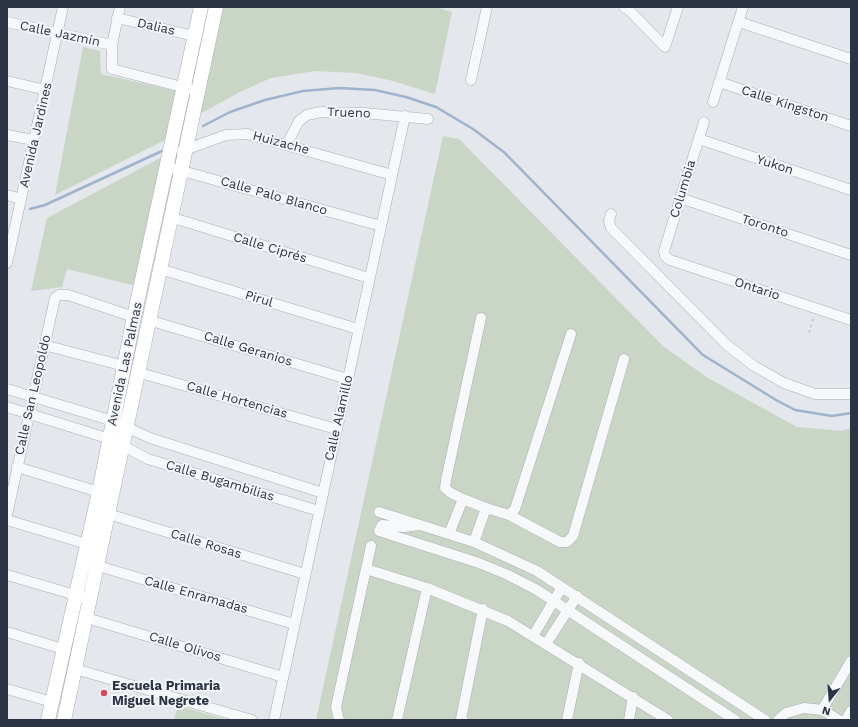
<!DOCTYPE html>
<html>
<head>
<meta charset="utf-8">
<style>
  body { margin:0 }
  #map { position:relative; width:858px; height:727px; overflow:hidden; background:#e4e7ec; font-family:"Work Sans",sans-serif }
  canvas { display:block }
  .frame { position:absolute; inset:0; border:8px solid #2b3445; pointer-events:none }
  .north { position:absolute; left:810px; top:679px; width:40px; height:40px; -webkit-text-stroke:3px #f4f6f9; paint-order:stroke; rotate:197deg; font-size:11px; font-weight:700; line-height:16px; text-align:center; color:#2b3445 }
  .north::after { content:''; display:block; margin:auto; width:14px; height:18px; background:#2b3445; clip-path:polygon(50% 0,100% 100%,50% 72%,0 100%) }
</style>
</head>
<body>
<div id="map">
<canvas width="858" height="727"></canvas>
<div class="frame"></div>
<div class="north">N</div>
</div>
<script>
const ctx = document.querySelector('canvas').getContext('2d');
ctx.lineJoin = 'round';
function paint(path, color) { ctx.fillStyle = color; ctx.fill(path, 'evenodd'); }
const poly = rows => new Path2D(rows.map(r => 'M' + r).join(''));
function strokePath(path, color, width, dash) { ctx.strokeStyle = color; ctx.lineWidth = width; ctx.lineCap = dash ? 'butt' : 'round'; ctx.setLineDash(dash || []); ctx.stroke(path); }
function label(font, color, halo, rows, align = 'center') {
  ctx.font = font + ' "Work Sans",sans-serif'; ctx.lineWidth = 4; ctx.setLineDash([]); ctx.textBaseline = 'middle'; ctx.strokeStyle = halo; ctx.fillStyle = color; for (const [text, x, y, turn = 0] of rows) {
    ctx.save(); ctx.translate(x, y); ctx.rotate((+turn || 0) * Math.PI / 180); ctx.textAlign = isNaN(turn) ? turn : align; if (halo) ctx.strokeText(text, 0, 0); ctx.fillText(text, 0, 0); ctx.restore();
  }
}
const green = poly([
  [223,7,435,7,452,12,435,94,393,81,356,73,315,71,271,78,240,92,200,114],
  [83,47,100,51,101,74,177,91,167,139,55,195],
  [443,136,459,139,664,347,708,378,797,427,842,431,851,428,851,720,316,720],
  [164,156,136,286,67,269,62,287,31,291,47,218],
  [178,706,229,720,174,720]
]);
const stream = poly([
  [203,126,230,112,265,100,303,91,339,88,375,90,406,97,436,107,473,129,505,153,703,355,776,400,795,410,832,416,851,413],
  [30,209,45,205,162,151]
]);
const path = poly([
  [809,333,814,316]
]);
const street = poly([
  [120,7,112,45,112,69,190,89],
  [624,7,630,11,665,47,678,7],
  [117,18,194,36],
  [7,22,112,45],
  [739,22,851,59],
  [471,80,487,7],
  [7,81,46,90],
  [719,82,851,126],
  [713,102,743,7],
  [704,122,664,251,665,256,670,260,851,320],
  [7,135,34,140],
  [699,139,851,190],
  [287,144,299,121,307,115,321,112,364,113,428,119],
  [182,151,226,135,247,134,392,175],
  [175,169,381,226],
  [7,195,21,199],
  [680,198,851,255],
  [611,214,609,221,611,228,727,345,754,366,784,383,815,394,851,394],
  [170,217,369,278],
  [7,263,63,7],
  [160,269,358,329],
  [148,320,348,379],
  [44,345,124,366],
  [137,372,336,429],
  [7,389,113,421,150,438,323,493],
  [7,407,110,439,148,459,319,511],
  [17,467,99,492],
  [463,499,486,508],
  [379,512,474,542,537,571,765,720],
  [108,514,305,574],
  [7,515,55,298,59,295,68,295,134,317],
  [509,515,560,542,567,542,573,536,624,359],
  [7,520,87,544],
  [419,525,404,527,382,525,379,531,479,563,508,575,537,590,735,720],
  [449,534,463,499,451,493,445,488,446,480,481,318],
  [474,542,486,508,509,515,515,509,571,334],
  [98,566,294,624],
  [366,569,427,588,508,621,668,720],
  [7,575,82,597],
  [87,618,283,677],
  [7,632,63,649],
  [533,636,562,587],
  [546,644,577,596],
  [75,669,252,720],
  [7,689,52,702],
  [822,710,851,661],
  [274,720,405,116],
  [339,720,336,707,371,546],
  [397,720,427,588],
  [463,720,461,719,483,609],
  [567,720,579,663],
  [629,720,633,697],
  [778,720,786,713,804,708,822,710,839,720],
  [846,720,851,711]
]);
const secondary = poly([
  [48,720,99,492,134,317,201,7],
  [64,720,216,7]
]);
const markers = [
  [104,693,4,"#d1495b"]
];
const streetNames = [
  ["Dalias",156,27,13],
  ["Calle Jazmín",60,34,12],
  ["Calle Kingston",785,104,18],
  ["Trueno",349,113,2],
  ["Avenida Jardines",36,135,-77],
  ["Huizache",281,143,15],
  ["Yukon",775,165,18],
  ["Columbia",683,189,-73],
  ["Calle Palo Blanco",274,196,16],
  ["Toronto",765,226,18],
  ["Calle Ciprés",270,248,17],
  ["Ontario",757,289,18],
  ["Pirul",259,299,17],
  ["Calle Geranios",248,349,17],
  ["Avenida Las Palmas",125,364,-78],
  ["Calle San Leopoldo",33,395,-77],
  ["Calle Hortencias",237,400,16],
  ["Calle Alamillo",339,418,-77],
  ["Calle Bugambilias",220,481,17],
  ["Calle Rosas",206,544,17],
  ["Calle Enramadas",196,595,16],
  ["Calle Olivos",185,647,17]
];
const poiNames = [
  ["Escuela Primaria",112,686],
  ["Miguel Negrete",112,701]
];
paint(green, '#c9d6c5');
strokePath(stream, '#9fb4cc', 2.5);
strokePath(street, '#a9aeb7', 11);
strokePath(secondary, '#a9aeb7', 15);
strokePath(path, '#c2c5cb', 1.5, [3, 3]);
strokePath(street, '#f7f8fa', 10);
strokePath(secondary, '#fff', 14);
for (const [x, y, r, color] of markers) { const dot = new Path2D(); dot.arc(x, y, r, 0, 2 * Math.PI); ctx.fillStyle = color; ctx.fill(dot); strokePath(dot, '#f4f6f9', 1.5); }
label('13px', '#2b3445', '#f4f6f9', streetNames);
label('bold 13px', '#2b3445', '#f4f6f9', poiNames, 'left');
</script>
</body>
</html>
